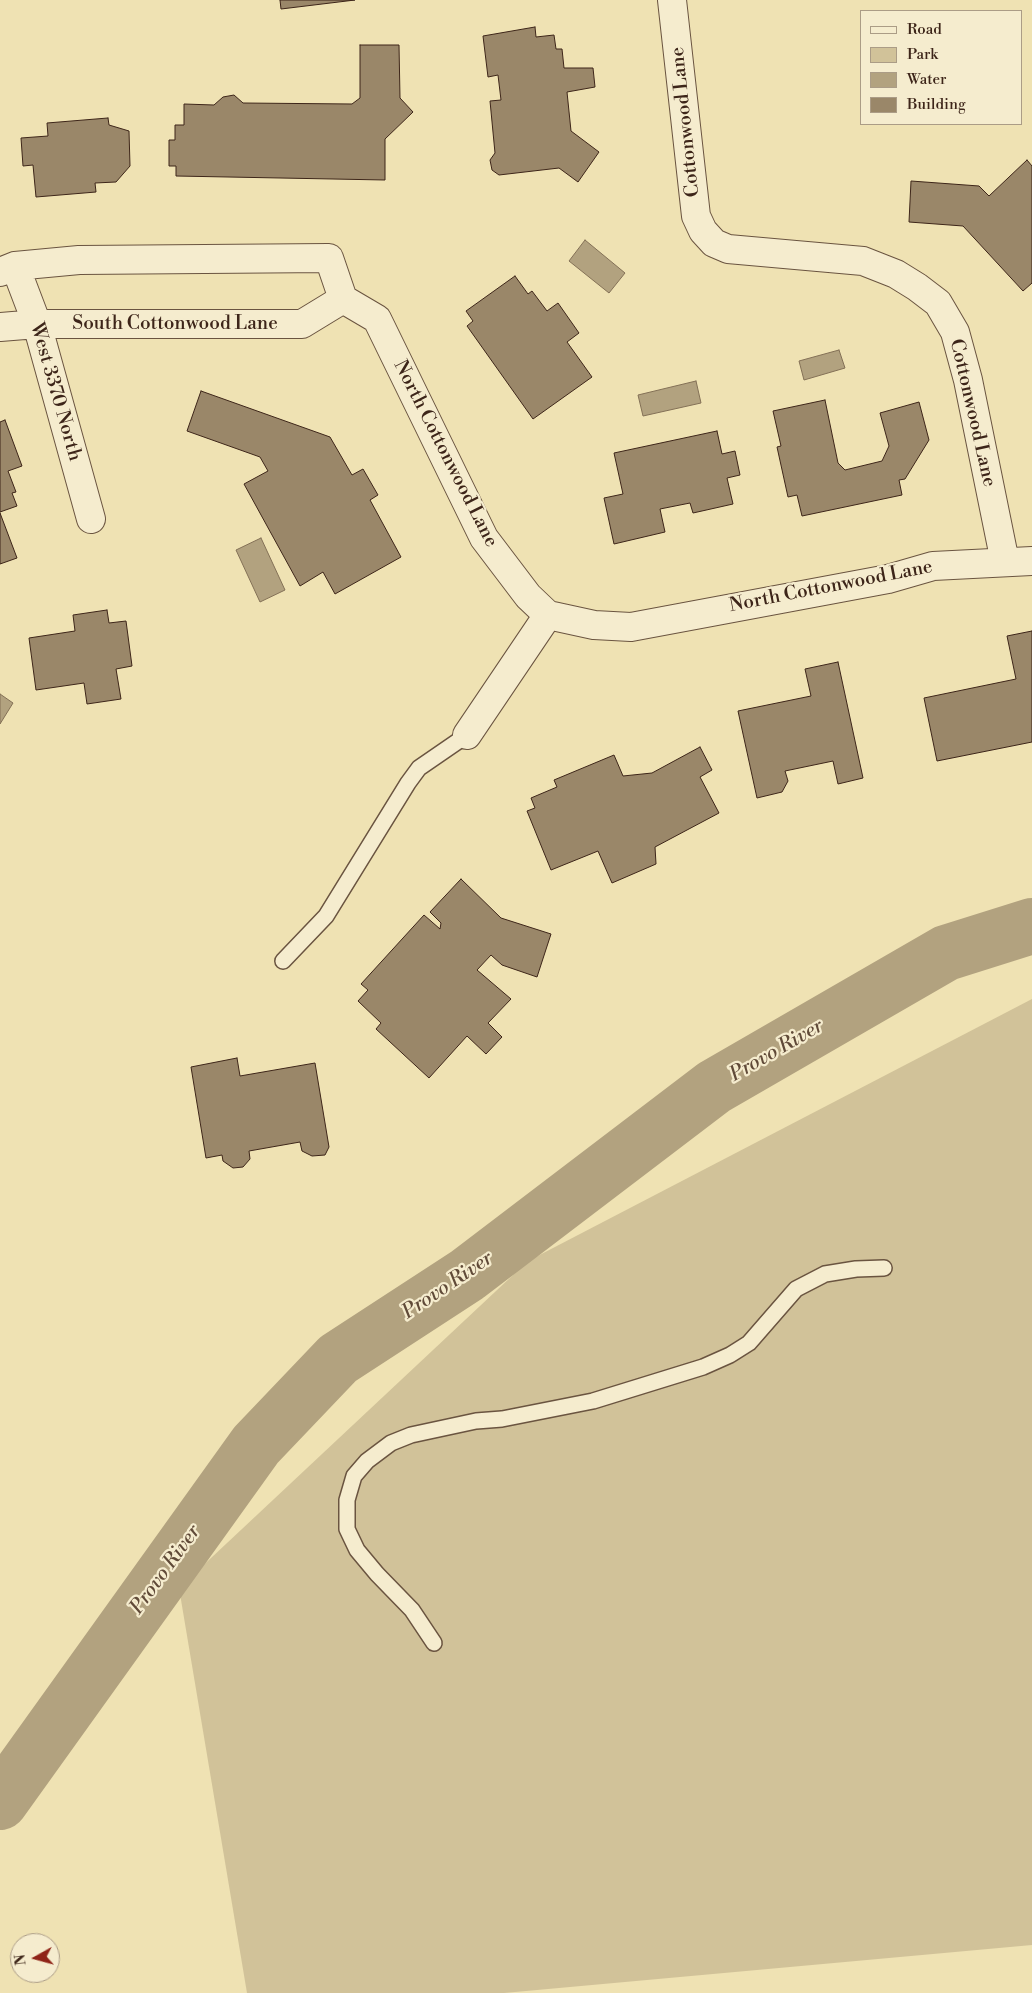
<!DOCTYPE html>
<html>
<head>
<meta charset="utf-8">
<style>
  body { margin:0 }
  #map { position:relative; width:1032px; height:1993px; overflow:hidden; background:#efe2b3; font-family:"Libre Bodoni",serif }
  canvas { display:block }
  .legend { position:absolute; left:860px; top:10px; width:162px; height:115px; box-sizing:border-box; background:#f5ecce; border:1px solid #ab9c86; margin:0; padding:6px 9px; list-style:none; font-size:15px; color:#3d2519 }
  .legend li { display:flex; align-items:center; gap:10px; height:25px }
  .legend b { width:25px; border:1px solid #ab9c86 }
  .north { position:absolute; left:10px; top:1933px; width:50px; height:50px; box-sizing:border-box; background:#f5ecce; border:1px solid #ab9c86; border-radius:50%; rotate:263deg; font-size:14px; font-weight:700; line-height:20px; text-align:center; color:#3d2519 }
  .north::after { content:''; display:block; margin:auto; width:18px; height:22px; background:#8f2418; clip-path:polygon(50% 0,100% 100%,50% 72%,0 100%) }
</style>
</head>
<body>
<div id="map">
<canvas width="1032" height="1993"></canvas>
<ul class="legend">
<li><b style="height:6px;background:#f5ecce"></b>Road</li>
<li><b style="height:14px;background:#d1c299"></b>Park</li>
<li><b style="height:14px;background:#b2a27f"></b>Water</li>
<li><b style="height:14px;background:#9a8769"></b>Building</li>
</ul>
<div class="north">N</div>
</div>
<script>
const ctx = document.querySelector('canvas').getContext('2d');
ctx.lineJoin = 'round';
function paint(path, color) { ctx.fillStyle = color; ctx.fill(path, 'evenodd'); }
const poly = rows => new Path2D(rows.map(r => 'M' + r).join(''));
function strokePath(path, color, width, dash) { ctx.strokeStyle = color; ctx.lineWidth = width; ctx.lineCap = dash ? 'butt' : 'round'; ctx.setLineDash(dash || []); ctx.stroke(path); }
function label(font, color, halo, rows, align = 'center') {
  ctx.font = font + ' "Libre Bodoni",serif'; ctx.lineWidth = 4.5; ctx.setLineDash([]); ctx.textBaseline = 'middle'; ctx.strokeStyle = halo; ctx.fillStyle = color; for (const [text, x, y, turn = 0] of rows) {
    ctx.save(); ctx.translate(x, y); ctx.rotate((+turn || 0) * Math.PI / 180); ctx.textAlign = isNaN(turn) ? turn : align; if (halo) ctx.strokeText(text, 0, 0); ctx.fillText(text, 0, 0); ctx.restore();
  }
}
const green = poly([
  [1032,999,1032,1945,504,1993,247,1993,179,1588,528,1261]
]);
const water = poly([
  [585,240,625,273,609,293,569,261,585,240],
  [839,350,845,368,804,380,799,361,839,350],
  [696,381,701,403,643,416,638,395,696,381],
  [261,538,285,590,260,602,236,550,261,538],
  [0,694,13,703,0,724,0,694]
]);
const river = poly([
  [0,1802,256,1445,338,1359,467,1275,714,1087,946,953,1032,926]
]);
const building = poly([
  [280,0,355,0,281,9,280,0],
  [535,27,536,37,554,35,556,49,562,49,564,68,593,68,595,87,567,92,571,131,599,152,578,182,559,168,499,175,492,170,490,160,495,153,490,101,501,100,498,75,488,77,483,36,535,27],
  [360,45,399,45,400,98,413,112,385,139,385,180,176,176,176,166,169,166,169,140,175,140,175,125,184,125,184,104,214,105,223,97,234,95,243,103,352,104,360,98,360,45],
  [108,118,109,125,129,131,130,166,116,182,95,183,96,192,36,197,33,165,23,166,21,138,48,136,47,123,108,118],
  [1027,160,1032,166,1032,283,1023,291,963,226,909,222,911,181,979,186,989,196,1027,160],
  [515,276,528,294,532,291,547,311,558,303,579,333,567,342,592,377,533,419,467,326,473,321,466,311,515,276],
  [201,391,330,437,352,475,363,469,378,495,370,500,401,557,335,594,323,572,300,586,244,484,268,471,260,457,187,431,201,391],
  [825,400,838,463,845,470,882,461,889,446,880,413,919,402,929,440,905,479,899,480,902,495,802,516,797,495,788,497,777,447,781,446,773,411,825,400],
  [5,420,22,466,8,471,16,492,12,493,17,506,0,512,0,422,5,420],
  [717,431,722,454,735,451,740,475,727,478,733,504,693,513,690,503,660,509,665,532,614,544,604,498,623,494,614,453,717,431],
  [0,513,17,558,0,564,0,513],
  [107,610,109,623,126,621,132,666,116,669,121,699,87,704,84,683,36,690,29,638,75,631,73,615,107,610],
  [1032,631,1032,742,937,761,924,698,1016,679,1007,636,1032,631],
  [838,662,863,778,838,784,833,761,785,771,788,781,782,792,757,798,738,711,811,696,805,669,838,662],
  [700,747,712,770,700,777,719,813,655,847,656,864,612,883,598,851,551,870,527,811,535,808,531,798,557,787,554,780,614,755,623,776,652,773,700,747],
  [461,879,501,918,551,934,537,977,502,965,491,955,477,970,511,999,488,1023,502,1037,486,1054,467,1036,429,1078,376,1029,381,1023,358,1001,368,990,361,984,424,915,440,929,441,923,430,912,461,879],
  [237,1058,240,1076,315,1063,329,1147,325,1155,312,1156,302,1151,300,1142,249,1151,250,1159,243,1167,233,1168,223,1161,222,1155,206,1158,191,1067,237,1058]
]);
const service = poly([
  [283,961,326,916,408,783,419,768,467,735],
  [434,1643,412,1610,377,1574,357,1550,347,1529,347,1500,354,1476,367,1461,391,1443,411,1435,476,1421,502,1419,593,1401,703,1367,730,1355,749,1343,796,1289,825,1274,856,1269,884,1268]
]);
const minor = poly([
  [672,0,696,216,703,231,714,243,728,249,863,261,896,274,917,287,938,303,955,332,968,380,1005,562],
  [15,266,37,324,91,519],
  [0,272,15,266,79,260,329,258,343,299,377,319,484,538,528,596,548,615,594,625,631,627,888,579,933,566,1032,561],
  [0,327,37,324,302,324,343,299],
  [467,735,548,615]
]);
const streetNames = [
  ["Cottonwood Lane",686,122,-96],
  ["South Cottonwood Lane",175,324],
  ["West 3370 North",55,392,74],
  ["Cottonwood Lane",972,413,77],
  ["North Cottonwood Lane",445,454,63],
  ["North Cottonwood Lane",831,587,-11]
];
const waterNames = [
  ["Provo River",777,1051,-30],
  ["Provo River",448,1286,-34],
  ["Provo River",166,1570,-54]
];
paint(green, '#d1c299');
paint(water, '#b2a27f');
strokePath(water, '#837056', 1);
strokePath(river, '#b2a27f', 56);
paint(building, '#9a8769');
strokePath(building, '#3d2519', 1);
strokePath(service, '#6a5440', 18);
strokePath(minor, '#6a5440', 30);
strokePath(service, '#f5ecce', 15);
strokePath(minor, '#f5ecce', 28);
label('19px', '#3d2519', '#f5ecce', streetNames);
label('italic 20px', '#604a38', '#f5ecce', waterNames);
</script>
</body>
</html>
